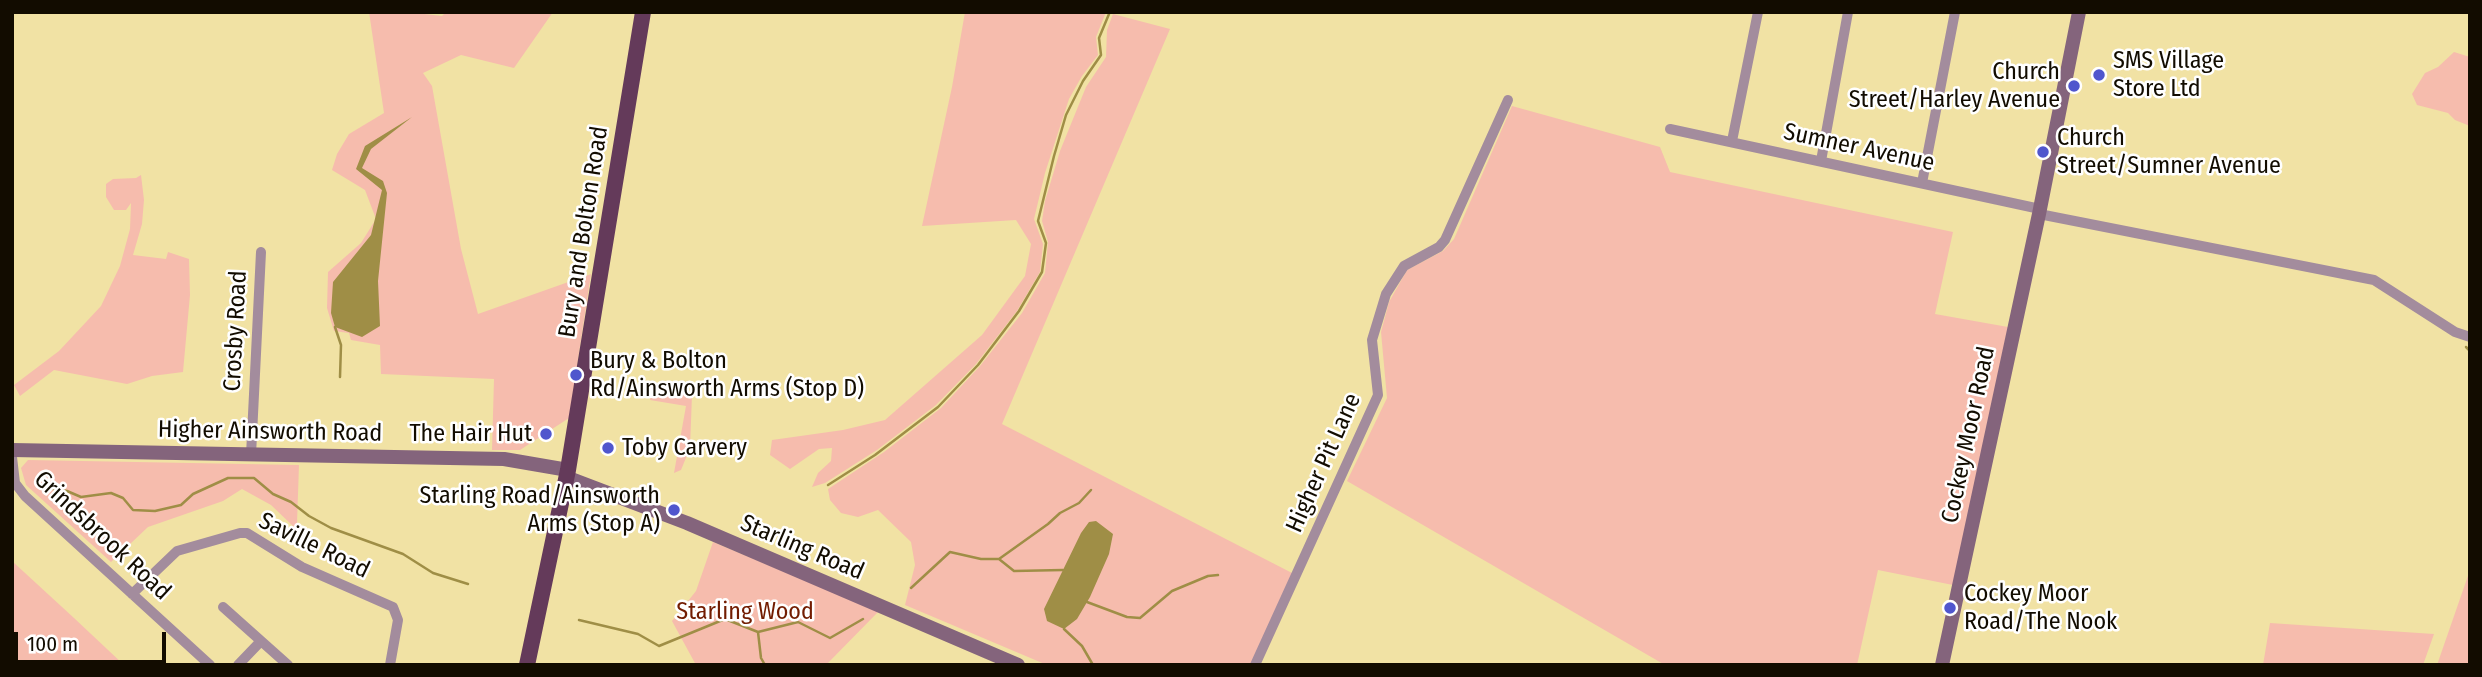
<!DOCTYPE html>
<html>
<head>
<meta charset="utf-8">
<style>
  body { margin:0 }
  #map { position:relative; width:2482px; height:677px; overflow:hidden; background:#f1e2a4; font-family:"Fira Sans Condensed",sans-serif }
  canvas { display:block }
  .frame { position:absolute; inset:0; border:14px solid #120c00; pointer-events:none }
  .scale { position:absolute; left:14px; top:632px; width:152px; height:32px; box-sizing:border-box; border:4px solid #120c00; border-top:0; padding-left:9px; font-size:21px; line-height:24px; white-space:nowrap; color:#120c00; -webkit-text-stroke:5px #fff; paint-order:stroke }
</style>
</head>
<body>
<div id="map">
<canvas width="2482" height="677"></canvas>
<div class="frame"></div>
<div class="scale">100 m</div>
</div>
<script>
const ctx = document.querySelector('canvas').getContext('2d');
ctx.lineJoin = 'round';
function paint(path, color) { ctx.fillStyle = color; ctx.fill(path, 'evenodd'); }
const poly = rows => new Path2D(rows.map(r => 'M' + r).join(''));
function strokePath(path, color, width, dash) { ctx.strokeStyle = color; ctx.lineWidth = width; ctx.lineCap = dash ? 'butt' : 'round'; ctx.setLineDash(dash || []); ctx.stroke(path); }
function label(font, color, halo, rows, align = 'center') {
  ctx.font = font + ' "Fira Sans Condensed",sans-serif'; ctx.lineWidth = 5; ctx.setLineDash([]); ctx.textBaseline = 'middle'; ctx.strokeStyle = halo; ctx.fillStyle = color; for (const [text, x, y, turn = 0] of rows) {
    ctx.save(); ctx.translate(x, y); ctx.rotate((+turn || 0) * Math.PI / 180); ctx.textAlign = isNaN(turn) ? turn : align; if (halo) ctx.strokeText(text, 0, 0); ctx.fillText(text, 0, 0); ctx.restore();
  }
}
const green = poly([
  [369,12,407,12,442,16,446,12,553,12,514,68,461,55,423,73,432,86,461,249,478,314,591,274,569,418,520,450,492,450,494,379,381,374,380,345,351,340,349,333,334,331,327,308,328,272,361,243,376,219,365,190,332,170,337,154,349,134,384,113],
  [965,12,1106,12,1096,37,1098,55,1082,76,1069,99,1045,173,1034,219,1043,244,1040,272,1017,311,976,364,936,405,877,450,825,483,812,487,818,473,831,461,832,448,819,449,790,469,770,455,772,440,843,430,885,420,982,335,1025,276,1031,244,1016,220,922,226,952,87],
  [1113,14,1170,29,1002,424,1294,574,1252,665,1047,665,905,605,915,565,911,542,878,510,858,517,841,513,830,500,828,489,884,452,941,408,980,366,1022,313,1045,273,1048,242,1042,221,1045,201,1060,151,1086,87,1106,57,1107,30],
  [2454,52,2470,57,2470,126,2455,120,2448,113,2417,105,2412,94,2425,73,2438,67],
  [1512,106,1660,147,1670,172,1953,232,1935,314,2008,327,1953,585,1878,570,1857,665,1665,665,1347,481,1387,398,1381,332,1389,302,1407,270,1443,251,1454,239],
  [141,175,144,200,142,224,133,255,166,259,168,252,189,259,190,295,183,372,152,376,127,384,54,370,20,396,14,385,59,351,101,306,120,266,130,229,131,203,126,210,114,210,106,197,106,184,113,179,136,178],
  [652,388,692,395,690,448,681,470,674,473,686,406,650,400],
  [28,460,299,465,297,523,294,527,271,505,242,489,223,501,148,527,111,562,26,485,21,468],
  [713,542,879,611,826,665,696,665,672,621,696,591],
  [12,561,74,618,124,665,12,665],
  [2470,570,2470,665,2437,665],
  [2270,623,2434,634,2423,665,2263,665]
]);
const water = poly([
  [412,117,371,149,362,168,383,181,387,193,378,281,380,326,362,337,335,327,331,313,333,282,371,235,382,190,356,169,365,146],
  [1096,521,1113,534,1109,554,1090,597,1077,619,1064,629,1047,621,1044,609,1081,533,1089,522]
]);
const stream = poly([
  [335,327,341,345,340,377],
  [2466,347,2470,351],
  [828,485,875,455,938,407,978,365,1019,311,1042,272,1046,243,1038,221,1054,156,1066,115,1083,81,1101,55,1099,38,1109,14],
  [47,488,67,491,81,497,111,493,123,498,133,510,155,511,181,505,193,494,228,478,254,478,273,494,291,502,309,516,331,528,403,554,433,573,468,584],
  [999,559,1014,571,1063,570],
  [911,588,950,552,981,559,999,559,1048,524,1060,513,1079,503,1091,490],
  [1087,602,1127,617,1140,618,1172,591,1208,576,1218,575],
  [579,620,638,634,659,646,725,619,758,632,798,622,830,638,863,619],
  [1064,629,1082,646,1093,665],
  [758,632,761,658,765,665]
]);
const minor = poly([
  [1670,129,2040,209],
  [1732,141,1758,12],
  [1821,161,1848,12],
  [1922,183,1955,12],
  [2039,214,2374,280,2455,332,2470,337],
  [251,455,261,252],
  [12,457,15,483,25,496,210,665],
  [132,594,177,551,240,533,247,533,302,567,393,607,398,620,390,665],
  [223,607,288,665],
  [238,665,261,641],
  [1255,665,1378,395,1372,340,1386,294,1404,266,1439,247,1445,240,1508,100]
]);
const secondary = poly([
  [12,450,504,459,568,470],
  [566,477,687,523,1018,665],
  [1942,665,2039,214,2079,12]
]);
const trunk = poly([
  [527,665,568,470,643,12]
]);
const markers = [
  [2099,75,7,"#5056cd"],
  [2074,86,7,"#5056cd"],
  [2043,152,7,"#5056cd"],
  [576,375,7,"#5056cd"],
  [546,434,7,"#5056cd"],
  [608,448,7,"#5056cd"],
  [674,510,7,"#5056cd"],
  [1950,608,7,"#5056cd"]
];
const poiNames = [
  ["SMS Village",2113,61],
  ["Store Ltd",2113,89],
  ["Church",2060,72,"right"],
  ["Street/Harley Avenue",2060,100,"right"],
  ["Church",2057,138],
  ["Street/Sumner Avenue",2057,166],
  ["Bury & Bolton",590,361],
  ["Rd/Ainsworth Arms (Stop D)",590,389],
  ["The Hair Hut",532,434,"right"],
  ["Toby Carvery",622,448],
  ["Starling Road/Ainsworth",660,496,"right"],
  ["Arms (Stop A)",660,524,"right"],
  ["Cockey Moor",1964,594],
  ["Road/The Nook",1964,622]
];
const streetNames = [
  ["Sumner Avenue",1859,148,12],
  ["Bury and Bolton Road",584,232,-81],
  ["Crosby Road",236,331,-87],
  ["Higher Ainsworth Road",270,432,1],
  ["Cockey Moor Road",1969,435,-78],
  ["Higher Pit Lane",1324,463,-66],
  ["Grindsbrook Road",102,536,43],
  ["Saville Road",314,546,26],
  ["Starling Road",802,548,23]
];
const parkNames = [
  ["Starling Wood",745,612]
];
paint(green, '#f6bcad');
paint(water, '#9f8e46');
strokePath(stream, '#9f8e46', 2.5);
strokePath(minor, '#a38c9d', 10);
strokePath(secondary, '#84647c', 14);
strokePath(trunk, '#643a5a', 16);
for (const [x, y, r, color] of markers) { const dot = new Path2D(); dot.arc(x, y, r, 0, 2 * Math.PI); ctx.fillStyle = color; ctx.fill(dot); strokePath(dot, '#fff', 2.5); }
label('24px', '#120c00', '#fff', poiNames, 'left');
label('24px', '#120c00', '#fff', streetNames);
label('24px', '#721c01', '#fff', parkNames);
</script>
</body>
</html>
